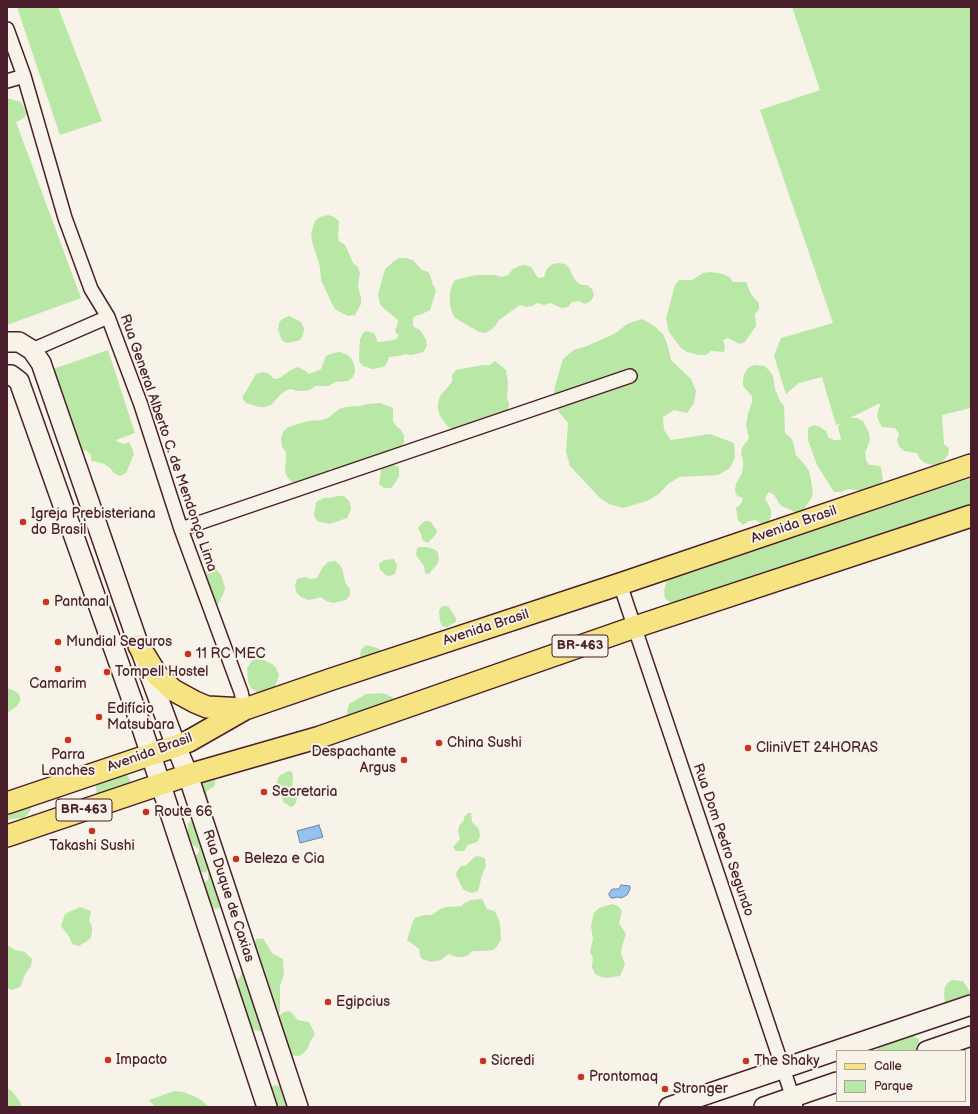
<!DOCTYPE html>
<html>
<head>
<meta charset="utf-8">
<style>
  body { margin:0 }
  #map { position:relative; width:978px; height:1114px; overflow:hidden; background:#f7f3e8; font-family:"Balsamiq Sans",sans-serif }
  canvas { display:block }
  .frame { position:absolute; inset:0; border:8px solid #4a1f2b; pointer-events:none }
  .legend { position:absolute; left:836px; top:1050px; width:130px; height:52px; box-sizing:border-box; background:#f7f3e8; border:1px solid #b29e9c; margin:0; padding:5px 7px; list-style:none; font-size:12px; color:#4a1f2b }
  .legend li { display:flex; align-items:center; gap:8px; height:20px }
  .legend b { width:20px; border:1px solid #b29e9c }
</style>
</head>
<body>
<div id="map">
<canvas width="978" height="1114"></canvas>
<div class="frame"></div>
<ul class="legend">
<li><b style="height:5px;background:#f6e381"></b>Calle</li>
<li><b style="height:11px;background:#b9e8a6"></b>Parque</li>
</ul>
</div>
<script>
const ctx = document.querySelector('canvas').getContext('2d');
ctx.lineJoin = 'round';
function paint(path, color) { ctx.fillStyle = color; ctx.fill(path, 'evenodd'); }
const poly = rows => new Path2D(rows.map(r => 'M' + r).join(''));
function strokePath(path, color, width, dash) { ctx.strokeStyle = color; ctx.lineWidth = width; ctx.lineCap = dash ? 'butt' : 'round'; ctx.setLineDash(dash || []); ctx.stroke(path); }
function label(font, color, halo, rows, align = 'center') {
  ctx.font = font + ' "Balsamiq Sans",sans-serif'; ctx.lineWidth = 4; ctx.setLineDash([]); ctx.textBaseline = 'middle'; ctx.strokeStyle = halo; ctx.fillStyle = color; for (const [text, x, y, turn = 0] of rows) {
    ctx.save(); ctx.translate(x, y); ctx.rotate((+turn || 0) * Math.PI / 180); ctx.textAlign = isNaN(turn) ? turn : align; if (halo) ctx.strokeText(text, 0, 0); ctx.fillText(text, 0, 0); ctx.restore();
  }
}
const green = poly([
  [17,7,58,7,102,121,60,135],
  [792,7,971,7,971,408,942,415,944,444,949,448,948,455,944,460,939,464,932,465,925,463,920,459,917,453,904,451,899,446,897,440,899,434,895,428,882,427,879,422,877,416,880,404,878,404,850,418,857,418,863,421,869,433,870,440,865,453,866,460,869,465,875,465,881,467,883,480,874,490,867,491,848,489,841,492,834,492,817,465,808,440,808,428,814,425,820,427,826,431,828,437,834,440,841,440,838,427,840,424,836,425,822,377,799,383,786,394,774,356,781,338,833,323,760,110,820,90],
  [7,97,7,98,21,102,27,113,24,118,16,122,81,298,7,325],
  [328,215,334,217,339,221,338,235,339,241,345,245,348,251,353,263,358,267,360,273,358,286,361,298,361,304,355,315,348,316,336,310,332,304,321,280,320,267,312,241,311,234,315,221,320,217],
  [399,258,406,258,413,260,422,270,428,272,430,275,433,285,435,288,436,291,430,310,422,314,415,316,413,318,413,325,414,327,420,330,426,339,427,346,424,351,421,353,411,355,405,354,399,356,389,357,387,363,385,366,379,368,372,369,363,366,360,363,359,360,360,339,363,333,366,331,374,333,378,342,394,340,397,338,399,335,396,333,395,330,397,327,398,320,382,307,380,304,378,294,385,269,393,262],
  [557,263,565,264,570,269,572,275,576,281,581,285,587,285,592,289,594,295,591,301,585,304,579,301,572,302,568,307,562,308,550,303,544,305,538,303,532,306,526,307,520,305,499,320,496,325,491,330,485,333,479,332,455,318,452,312,450,305,450,292,452,285,455,280,475,275,495,275,502,277,508,275,513,269,519,266,525,265,531,267,538,278,544,277,546,270,551,265],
  [710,272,723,274,729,277,733,282,746,282,751,294,759,303,759,309,755,314,756,326,745,342,739,344,728,338,723,340,725,346,724,352,711,351,706,355,699,355,687,352,681,348,669,332,666,318,675,285,679,280,692,280,703,273],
  [289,316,301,322,304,328,304,331,302,337,300,340,297,341,287,343,284,342,282,340,278,330,279,323,282,319],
  [642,319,653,325,663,334,668,346,671,360,691,379,696,391,694,403,687,413,674,410,663,417,664,430,671,440,710,434,734,443,735,457,730,468,718,475,679,477,668,484,659,494,647,501,623,508,609,504,599,497,570,466,566,452,568,423,559,412,553,399,555,386,563,359,574,350,587,346,616,333,627,324],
  [108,350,135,433,116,440,118,442,124,444,129,442,132,448,134,454,126,473,120,476,114,473,110,468,104,464,98,462,91,461,91,455,86,450,80,452,53,369],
  [340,352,346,354,351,358,354,364,355,371,353,377,348,381,335,382,329,386,315,386,310,390,304,391,297,391,291,389,285,391,280,395,271,405,265,407,259,407,246,403,242,398,256,374,262,372,268,373,274,379,280,378,291,370,297,367,304,370,309,374,321,369,326,356,333,353],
  [495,361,506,370,508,384,507,398,509,404,508,410,505,416,454,430,448,427,440,416,438,409,438,403,440,396,452,382,452,375,456,370,483,365,490,365],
  [754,365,764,366,769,370,773,376,775,389,780,401,784,406,785,433,790,437,793,442,796,455,805,465,809,471,813,491,812,497,805,508,799,513,793,511,781,506,774,495,769,492,765,498,771,510,771,517,768,523,761,523,755,520,749,521,743,525,738,520,736,508,741,504,743,498,737,496,735,490,736,484,742,473,743,467,743,460,741,454,742,448,749,438,746,426,748,413,752,402,752,396,743,386,743,380,744,374,748,368],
  [380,403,393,408,393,421,396,426,401,430,404,436,404,443,402,450,342,472,330,468,323,479,306,487,293,483,288,478,285,472,286,458,286,452,282,447,281,439,283,432,288,427,308,421,322,420,328,418,339,409,346,407,360,406,367,404],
  [391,464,399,467,399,476,396,482,391,488,384,488,379,484,381,471,383,466],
  [971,478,971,507,678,606,668,601,665,598,664,590,667,580],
  [337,496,344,496,349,501,351,507,350,512,347,518,330,524,317,521,314,515,316,502,324,498,331,498],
  [425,521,428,521,431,522,437,531,436,534,428,543,422,540,421,534,418,528,420,525],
  [420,547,427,547,436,550,438,553,439,560,438,563,429,574,425,573,424,566,416,555,417,548],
  [394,559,396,563,397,566,395,574,389,576,385,575,383,572,380,570,379,564,384,560],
  [335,561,340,565,343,571,344,578,346,584,350,589,350,595,346,600,333,603,326,601,321,597,314,599,308,600,301,597,296,592,295,586,297,579,305,577,310,579,317,578,323,567,328,562],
  [211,567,217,570,221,575,225,588,223,595,217,606,211,610,205,609,197,597,195,584,203,573],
  [443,606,446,606,449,607,456,618,456,622,447,627,443,627,441,624,440,621,439,612,440,608],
  [366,645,378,648,383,653,360,663,360,657,361,650],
  [254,658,260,658,272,664,276,668,279,675,275,687,270,692,257,692,251,688,248,682,247,668],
  [7,688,13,690,19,694,20,697,20,701,17,706,7,713],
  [383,693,392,697,397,702,348,718,347,711,349,704,352,702,366,694],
  [289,771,292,772,293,776,292,789,297,797,297,800,294,806,291,807,283,802,282,795,276,788,278,778,280,775],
  [122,773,128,776,134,788,97,799,96,785,98,779],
  [213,776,215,778,215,785,213,787,207,791,207,794,209,803,213,813,213,819,200,783,201,780],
  [27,797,31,809,28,814,23,818,10,819,7,821,7,802],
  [468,813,471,813,472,822,479,829,480,836,479,839,477,842,468,845,464,851,458,851,455,850,453,847,460,839,458,832,459,826,464,820,464,817],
  [190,821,197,821,214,862,205,873,199,871,194,858,199,852,199,849,193,845,188,835,188,824],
  [476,856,483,857,485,859,486,866,482,875,478,891,472,893,466,891,463,889,456,875,457,871,461,866,465,866],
  [210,870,223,907,214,909,211,908,203,884,208,880,208,873],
  [482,899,487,909,494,911,496,913,500,923,501,939,498,945,494,950,483,951,474,951,471,952,469,955,463,957,456,957,449,954,446,956,441,960,431,962,422,959,420,956,419,949,407,940,413,921,415,918,418,917,425,915,432,915,440,909,446,907,462,906,464,903,471,900],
  [612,904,618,906,622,911,619,923,626,934,622,946,621,953,625,965,620,976,607,978,601,977,595,974,592,967,593,958,590,952,593,939,591,926,594,913,599,908],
  [80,907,91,911,89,920,92,926,92,933,90,939,79,946,72,944,70,938,61,926,65,914],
  [263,938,272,953,283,959,284,974,280,986,280,1011,278,1016,284,1012,290,1011,298,1020,309,1022,315,1034,310,1042,308,1048,304,1053,299,1056,286,1055,270,1033,258,1031,252,1029,243,1019,235,981,240,978,242,971,247,972,251,951,256,939],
  [7,945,15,950,25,952,32,959,31,966,25,974,21,986,18,988,12,990,7,988],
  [953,980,963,981,970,992,971,1001,948,1009,945,1003,944,994,945,986,950,981],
  [910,1034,919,1039,919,1045,921,1051,878,1051,877,1048,879,1045],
  [275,1085,281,1087,299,1107,265,1107,268,1089],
  [7,1088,11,1090,19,1100,22,1107,7,1107],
  [174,1091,184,1092,200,1099,209,1107,155,1107,149,1100]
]);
const water = poly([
  [319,825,323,837,300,843,297,831,319,825],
  [621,885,630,886,630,889,627,895,621,898,618,897,613,898,611,898,609,895,609,893,611,892,611,890,613,889,619,889,621,885]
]);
const street = poly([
  [7,29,24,76,65,218,91,289,108,317,141,405,181,529,241,692,245,709],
  [7,81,24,76],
  [32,350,108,317],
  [181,529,630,376],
  [620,584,796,1107]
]);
const secondary = poly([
  [7,342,19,342,32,350,41,363,139,646,176,746,188,775,298,1107],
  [7,375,11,375,19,381,143,731,267,1107],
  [927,1051,971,1036],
  [669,1107,971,1005],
  [764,1107,837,1082]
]);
const primary = poly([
  [139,646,157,675,173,690,195,702,207,707,245,709],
  [7,803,176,746,189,741,245,709,332,679,620,584,971,465],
  [7,836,188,775,320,737,635,627,971,516]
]);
const markers = [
  [23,522,4,"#c8321e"],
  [46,602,4,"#c8321e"],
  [58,642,4,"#c8321e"],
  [188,654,4,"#c8321e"],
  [58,669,4,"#c8321e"],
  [107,672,4,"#c8321e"],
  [99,717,4,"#c8321e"],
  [68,740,4,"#c8321e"],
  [439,743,4,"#c8321e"],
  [748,748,4,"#c8321e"],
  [404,760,4,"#c8321e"],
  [264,792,4,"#c8321e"],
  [146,812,4,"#c8321e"],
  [92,831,4,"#c8321e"],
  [236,859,4,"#c8321e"],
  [328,1002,4,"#c8321e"],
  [108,1060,4,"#c8321e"],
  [483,1061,4,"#c8321e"],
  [746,1061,4,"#c8321e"],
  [581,1077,4,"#c8321e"],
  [665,1089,4,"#c8321e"]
];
const shields = [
  [580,646,56],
  [84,810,56]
];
const shieldNames = [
  ["BR-463",580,646],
  ["BR-463",84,810]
];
const streetNames = [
  ["Rua General Alberto C. de Mendonça Lima",168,443,71],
  ["Avenida Brasil",794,525,-19],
  ["Avenida Brasil",486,628,-18],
  ["Avenida Brasil",150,753,-20],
  ["Rua Dom Pedro Segundo",723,840,71],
  ["Rua Duque de Caxias",228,896,72]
];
const poiNames = [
  ["Igreja Prebisteriana",31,514],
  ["do Brasil",31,530],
  ["Pantanal",54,602],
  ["Mundial Seguros",66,642],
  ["11 RC MEC",196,654],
  ["Tompell Hostel",115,672],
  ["Camarim",58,684,"center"],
  ["Edifício",107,709],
  ["Matsubara",107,725],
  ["China Sushi",447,743],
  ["CliniVET 24HORAS",756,748],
  ["Despachante",396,752,"right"],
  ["Argus",396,768,"right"],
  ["Parra",68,755,"center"],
  ["Lanches",68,771,"center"],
  ["Secretaria",272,792],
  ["Route 66",154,812],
  ["Takashi Sushi",92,846,"center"],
  ["Beleza e Cia",244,859],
  ["Egipcius",336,1002],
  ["Impacto",116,1060],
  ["Sicredi",491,1061],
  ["The Shaky",754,1061],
  ["Prontomaq",589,1077],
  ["Stronger",673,1089]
];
paint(green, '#b9e8a6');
paint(water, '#93c2ee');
strokePath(water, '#7681a0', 1);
strokePath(street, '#4a1f2b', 16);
strokePath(secondary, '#4a1f2b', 22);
strokePath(primary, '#4a1f2b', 24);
strokePath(street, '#f7f3e8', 13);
strokePath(secondary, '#f7f3e8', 19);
strokePath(primary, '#f6e381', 21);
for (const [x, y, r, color] of markers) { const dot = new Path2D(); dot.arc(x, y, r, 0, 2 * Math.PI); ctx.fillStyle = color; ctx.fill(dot); strokePath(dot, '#f7f3e8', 1.5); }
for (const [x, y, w] of shields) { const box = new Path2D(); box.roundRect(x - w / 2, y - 11, w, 22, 3); ctx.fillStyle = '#f7f3e8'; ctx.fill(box); strokePath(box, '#4a1f2b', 1); }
label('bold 13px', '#4a1f2b', null, shieldNames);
label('14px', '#4a1f2b', '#f7f3e8', streetNames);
label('14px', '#4a1f2b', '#f7f3e8', poiNames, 'left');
</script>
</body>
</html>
